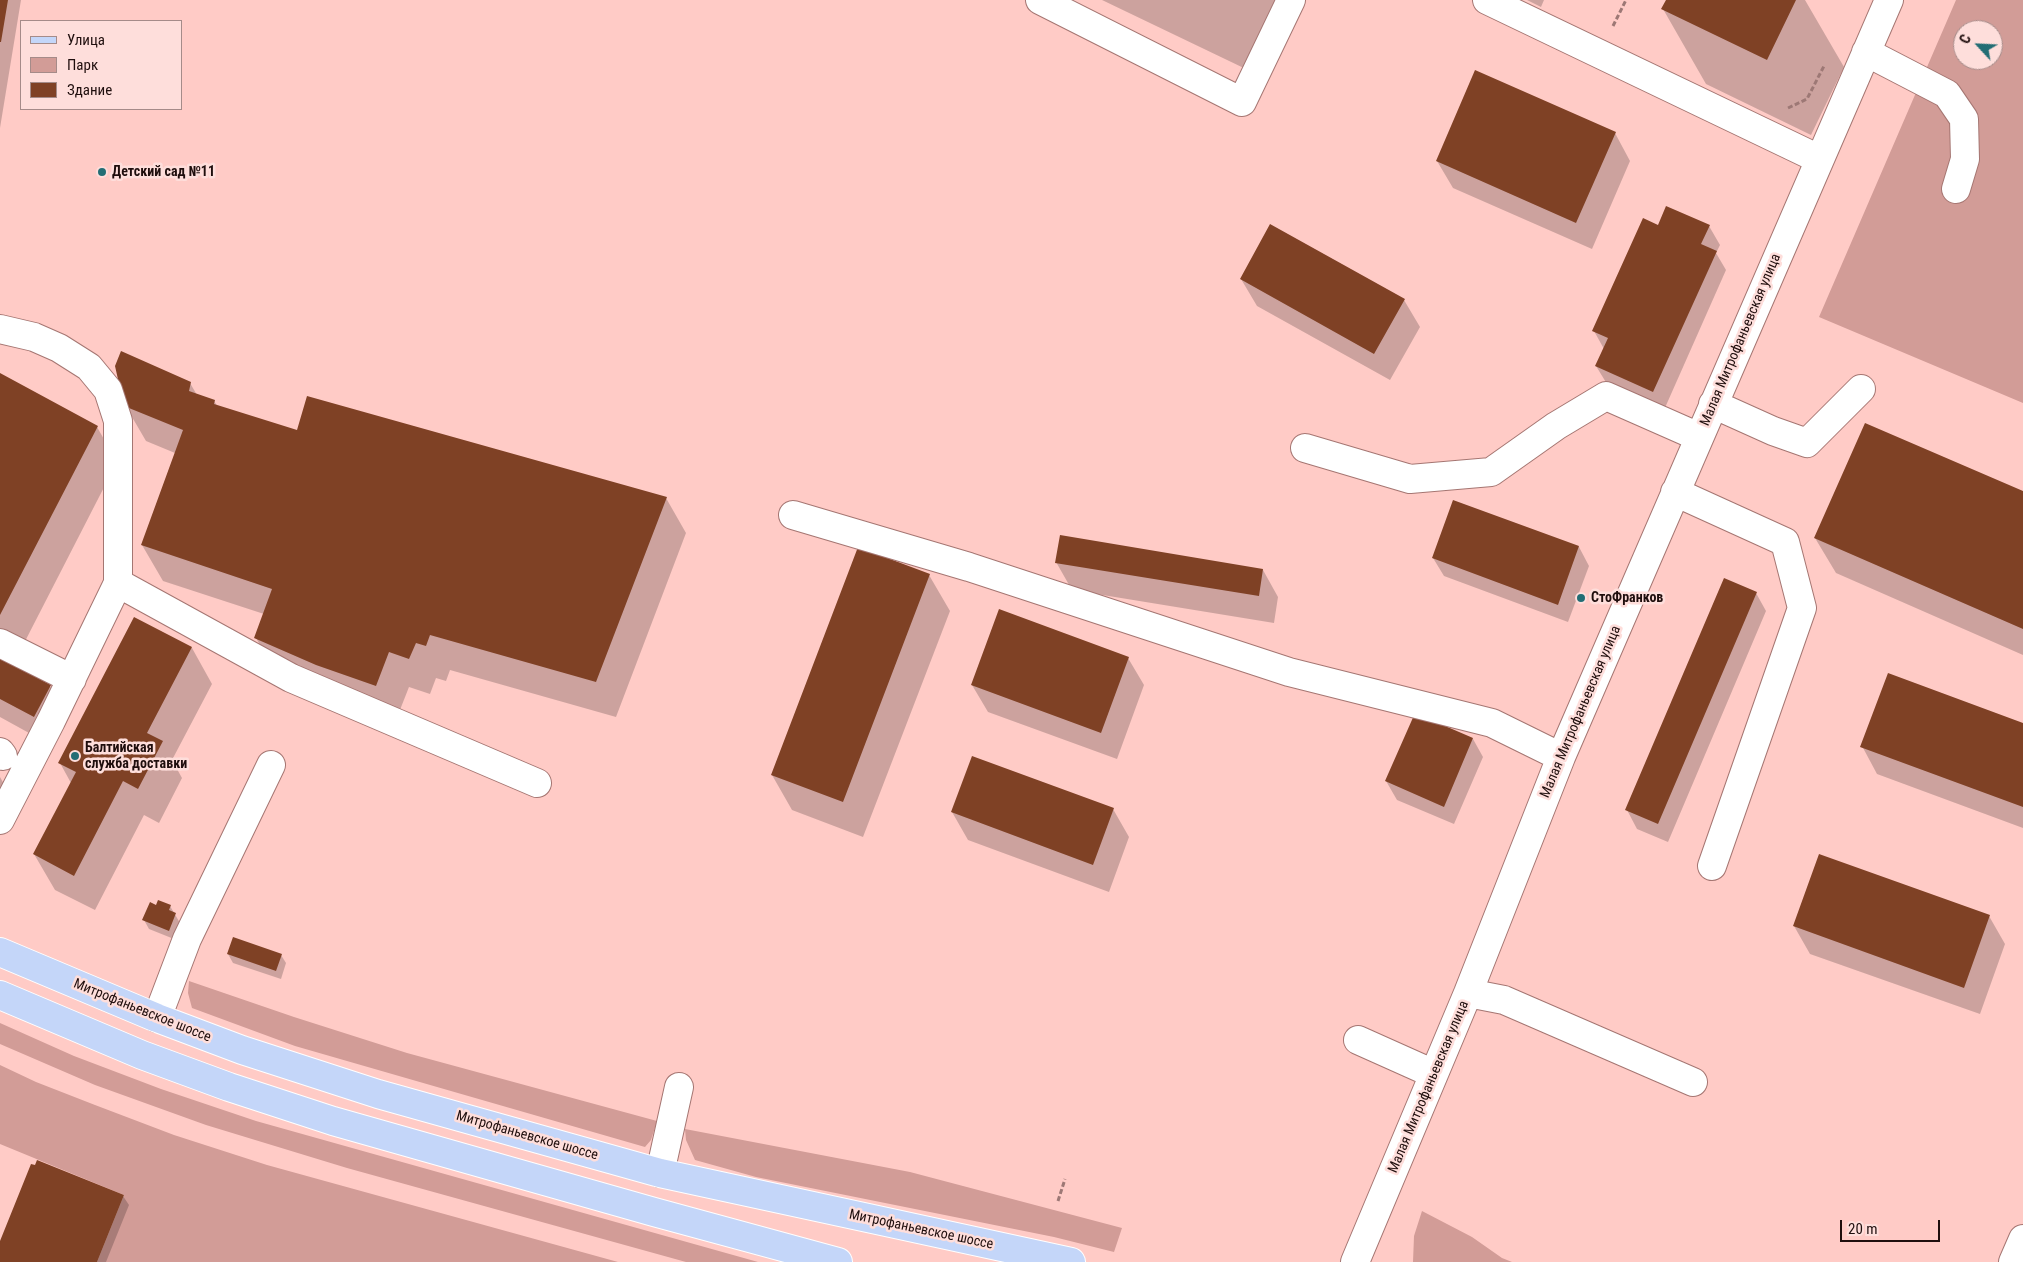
<!DOCTYPE html>
<html>
<head>
<meta charset="utf-8">
<style>
  body { margin:0 }
  #map { position:relative; width:2023px; height:1262px; overflow:hidden; background:#ffcbc6; font-family:"Roboto Condensed",sans-serif }
  canvas { display:block }
  .legend { position:absolute; left:20px; top:20px; width:162px; height:90px; box-sizing:border-box; background:#fededb; border:1px solid #a58b89; margin:0; padding:6px 9px; list-style:none; font-size:15px; color:#1f0e0d }
  .legend li { display:flex; align-items:center; gap:10px; height:25px }
  .legend b { width:25px; border:1px solid #a58b89 }
  .north { position:absolute; left:1953px; top:20px; width:50px; height:50px; box-sizing:border-box; background:#fededb; border:1px solid #a58b89; border-radius:50%; rotate:295deg; font-size:14px; font-weight:700; line-height:20px; text-align:center; color:#1f0e0d }
  .north::after { content:''; display:block; margin:auto; width:18px; height:22px; background:#236d74; clip-path:polygon(50% 0,100% 100%,50% 72%,0 100%) }
  .scale { position:absolute; left:1840px; top:1220px; width:100px; height:22px; box-sizing:border-box; border:2px solid #1f0e0d; border-top:0; padding-left:6px; font-size:15px; line-height:18px; white-space:nowrap; color:#1f0e0d; -webkit-text-stroke:4px #fededb; paint-order:stroke }
</style>
</head>
<body>
<div id="map">
<canvas width="2023" height="1262"></canvas>
<ul class="legend">
<li><b style="height:6px;background:#c4d6f9"></b>Улица</li>
<li><b style="height:14px;background:#d29c97"></b>Парк</li>
<li><b style="height:14px;background:#7f4125"></b>Здание</li>
</ul>
<div class="north">С</div>
<div class="scale">20 m</div>
</div>
<script>
const ctx = document.querySelector('canvas').getContext('2d');
ctx.lineJoin = 'round';
function paint(path, color) { ctx.fillStyle = color; ctx.fill(path, 'evenodd'); }
const poly = rows => new Path2D(rows.map(r => 'M' + r).join(''));
function strokePath(path, color, width, dash) { ctx.strokeStyle = color; ctx.lineWidth = width; ctx.lineCap = dash ? 'butt' : 'round'; ctx.setLineDash(dash || []); ctx.stroke(path); }
function label(font, color, halo, rows, align = 'center') {
  ctx.font = font + ' "Roboto Condensed",sans-serif'; ctx.lineWidth = 5; ctx.setLineDash([]); ctx.textBaseline = 'middle'; ctx.strokeStyle = halo; ctx.fillStyle = color; for (const [text, x, y, turn = 0] of rows) {
    ctx.save(); ctx.translate(x, y); ctx.rotate((+turn || 0) * Math.PI / 180); ctx.textAlign = isNaN(turn) ? turn : align; if (halo) ctx.strokeText(text, 0, 0); ctx.fillText(text, 0, 0); ctx.restore();
  }
}
const green = poly([
  [1956,0,2023,0,2023,403,1819,317],
  [1963,30,1993,30,1993,60,1963,60],
  [189,981,294,1017,407,1053,657,1121,651,1140,645,1147,295,1046,192,1008,188,993],
  [0,1023,74,1056,161,1089,256,1121,758,1262,686,1262,347,1168,206,1125,95,1085,0,1044],
  [0,1065,36,1082,95,1105,174,1135,267,1165,618,1262,97,1262,124,1195,0,1144],
  [685,1129,910,1172,1122,1228,1114,1252,1054,1237,756,1177,695,1160,686,1140],
  [1422,1211,1472,1237,1502,1258,1512,1262,1413,1262,1414,1236]
]);
const shadow = poly([
  [0,0,21,0,0,128],
  [1102,0,1284,0,1250,71],
  [1527,0,1544,0,1541,7],
  [1667,0,1805,0,1844,67,1811,135,1706,84,1663,9],
  [1615,133,1630,161,1592,249,1453,188,1437,161],
  [1709,226,1720,245,1716,253,1726,270,1664,410,1607,384,1596,366,1604,349,1594,331],
  [1241,279,1404,300,1420,327,1390,380,1257,306],
  [0,374,97,427,117,462,19,653,0,643],
  [190,383,197,395,214,401,218,407,298,431,666,498,686,533,616,717,450,670,446,681,436,678,430,694,409,687,396,720,276,673,256,638,264,614,163,581,142,545,175,453,146,441,125,405],
  [2023,493,2023,655,1836,573,1815,538],
  [1454,501,1579,547,1589,566,1568,622,1444,576,1433,558],
  [1056,562,1263,570,1278,597,1274,623,1072,590],
  [929,575,950,611,863,837,792,810,772,775],
  [1756,593,1766,611,1668,842,1637,829,1627,810],
  [134,618,192,648,212,684,172,760,182,778,159,823,144,815,95,910,55,890,34,854,71,783,60,763],
  [1128,658,1144,685,1117,759,988,712,972,685],
  [0,659,50,686,66,714,49,744,0,717],
  [2023,724,2023,828,1877,774,1862,746],
  [1473,739,1483,757,1454,824,1397,800,1386,781],
  [0,777,10,795,0,815],
  [1113,809,1129,837,1109,892,968,840,952,812],
  [170,906,180,923,174,939,149,929,144,920,157,907],
  [1989,916,2005,944,1980,1014,1810,954,1794,926],
  [228,954,281,955,286,963,281,979,233,963],
  [123,1196,129,1205,106,1262,0,1262,0,1244]
]);
const building = poly([
  [0,0,8,0,1,42,0,42],
  [1666,0,1796,0,1767,60,1661,9],
  [1475,70,1616,132,1576,223,1436,161],
  [1666,206,1710,225,1701,244,1717,251,1653,392,1595,366,1608,338,1592,331,1643,218,1658,225],
  [1270,224,1405,299,1374,354,1240,279],
  [121,351,191,382,189,391,215,400,214,404,297,430,307,396,667,497,596,682,430,635,426,646,416,643,409,659,389,652,376,686,316,665,254,638,272,589,141,545,183,430,124,406,115,366],
  [0,373,98,426,0,615],
  [1865,423,2023,491,2023,629,1814,538],
  [1453,500,1579,546,1558,605,1432,558],
  [1060,535,1263,569,1259,596,1055,563],
  [858,547,930,574,843,802,771,775],
  [1724,578,1757,592,1658,824,1625,810],
  [999,609,1129,657,1101,733,971,685],
  [134,617,192,647,147,733,163,741,138,789,123,781,74,876,33,854,76,772,58,763],
  [0,658,51,685,34,717,0,699],
  [1888,673,2023,723,2023,807,1860,747],
  [1415,713,1473,738,1444,807,1385,781],
  [972,756,1114,808,1093,865,951,812],
  [1819,854,1990,915,1964,988,1793,926],
  [158,900,171,905,169,910,176,913,169,931,142,920,150,902,156,905],
  [233,937,282,954,276,971,227,954],
  [37,1160,124,1195,97,1262,0,1262,0,1241,31,1164,35,1165]
]);
const path = poly([
  [1613,26,1626,0],
  [1788,108,1807,99,1824,66],
  [1058,1201,1065,1179]
]);
const minor = poly([
  [1040,0,1242,102,1291,0],
  [1487,0,1819,159],
  [1866,52,1947,94,1964,119,1965,159,1956,189],
  [0,329,34,337,59,348,89,367,108,390,118,421,118,583,51,721,0,820],
  [1713,404,1773,431,1807,443,1861,389],
  [1305,448,1410,479,1491,472,1556,426,1606,396,1699,437],
  [1675,492,1785,542,1802,608,1712,866],
  [793,515,969,567,1289,672,1492,723,1561,757],
  [118,583,291,678,537,783],
  [0,643,72,679],
  [0,752,3,756],
  [1468,993,1504,1000,1693,1082],
  [157,1018,187,939,271,765],
  [1358,1040,1434,1074],
  [660,1173,679,1087],
  [1355,1262,1468,993,1561,757,1889,0],
  [2013,1262,2023,1239]
]);
const major = poly([
  [0,952,157,1018,242,1050,378,1094,660,1173,1071,1262],
  [0,995,142,1055,229,1087,333,1121,654,1212,838,1262]
]);
const markers = [
  [102,172,5,"#236d74"],
  [1581,598,5,"#236d74"],
  [75,756,5,"#236d74"]
];
const poiNames = [
  ["Детский сад №11",112,172],
  ["СтоФранков",1591,598],
  ["Балтийская",85,748],
  ["служба доставки",85,764]
];
const streetNames = [
  ["Малая Митрофаньевская улица",1741,340,-67],
  ["Малая Митрофаньевская улица",1581,712,-67],
  ["Митрофаньевское шоссе",142,1011,22],
  ["Малая Митрофаньевская улица",1429,1087,-67],
  ["Митрофаньевское шоссе",527,1136,16],
  ["Митрофаньевское шоссе",921,1230,12]
];
paint(green, '#d29c97');
paint(shadow, '#0003');
paint(building, '#7f4125');
strokePath(minor, '#a57672', 30);
strokePath(major, '#fff', 30);
strokePath(path, '#9d7875', 3, [5, 2.5]);
strokePath(minor, '#fff', 28);
strokePath(major, '#c4d6f9', 28);
for (const [x, y, r, color] of markers) { const dot = new Path2D(); dot.arc(x, y, r, 0, 2 * Math.PI); ctx.fillStyle = color; ctx.fill(dot); strokePath(dot, '#fededb', 2); }
label('bold 14px', '#1f0e0d', '#fededb', poiNames, 'left');
label('14px', '#1f0e0d', '#fededb', streetNames);
</script>
</body>
</html>
